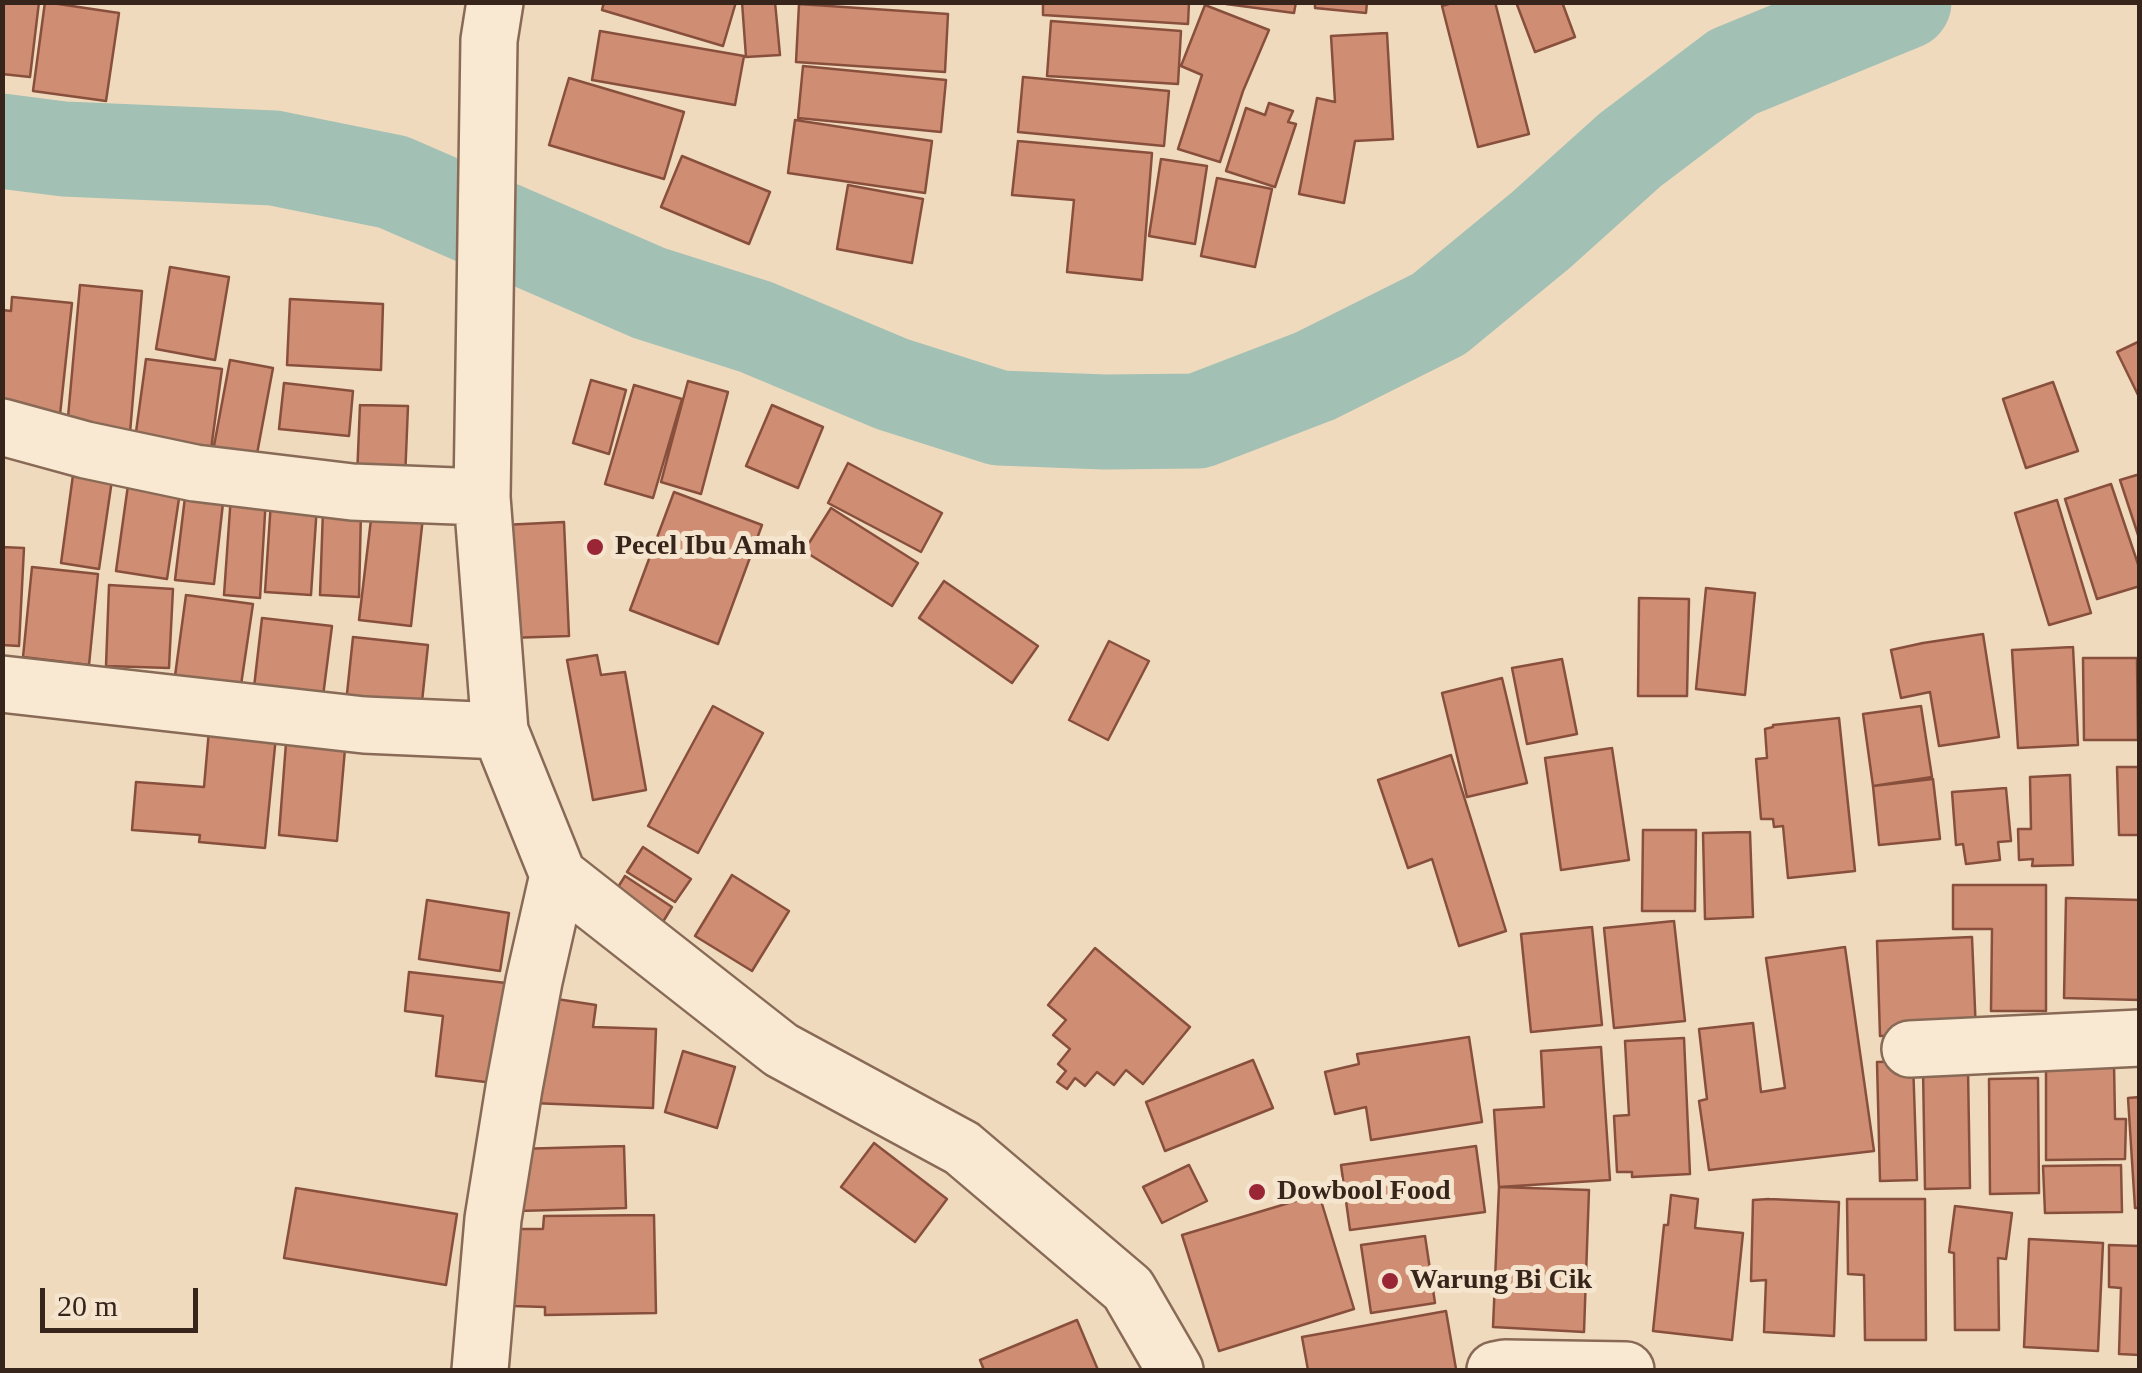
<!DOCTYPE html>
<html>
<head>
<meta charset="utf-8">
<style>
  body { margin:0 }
  #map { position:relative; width:2142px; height:1373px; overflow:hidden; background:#efdabe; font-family:"Times New Roman",serif }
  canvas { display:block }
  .frame { position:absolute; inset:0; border:5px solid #37251c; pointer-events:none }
  .scale { position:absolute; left:40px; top:1288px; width:158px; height:45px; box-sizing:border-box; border:5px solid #37251c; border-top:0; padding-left:12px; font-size:30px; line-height:35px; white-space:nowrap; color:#37251c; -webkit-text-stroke:8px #f6e5ce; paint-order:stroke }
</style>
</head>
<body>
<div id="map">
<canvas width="2142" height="1373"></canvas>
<div class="frame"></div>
<div class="scale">20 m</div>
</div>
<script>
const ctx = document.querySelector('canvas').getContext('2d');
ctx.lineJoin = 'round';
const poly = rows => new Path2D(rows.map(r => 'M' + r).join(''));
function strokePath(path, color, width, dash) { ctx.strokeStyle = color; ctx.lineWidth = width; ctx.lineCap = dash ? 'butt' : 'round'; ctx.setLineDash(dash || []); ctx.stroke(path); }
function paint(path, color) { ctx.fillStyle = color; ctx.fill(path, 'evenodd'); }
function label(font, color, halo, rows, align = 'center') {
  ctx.font = font + ' "Times New Roman",serif'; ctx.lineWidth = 10; ctx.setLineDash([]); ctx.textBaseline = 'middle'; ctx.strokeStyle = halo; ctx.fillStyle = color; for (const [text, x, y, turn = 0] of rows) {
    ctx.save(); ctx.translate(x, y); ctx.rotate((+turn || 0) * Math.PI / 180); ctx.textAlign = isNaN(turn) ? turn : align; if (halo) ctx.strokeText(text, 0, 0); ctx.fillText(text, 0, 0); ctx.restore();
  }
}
const river = poly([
  [2,141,64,149,274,158,393,182,649,293,756,327,892,384,999,418,1105,422,1198,421,1315,376,1439,314,1541,230,1630,150,1733,72,1904,2]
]);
const building = poly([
  [2,2,39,2,30,77,2,74,2,2],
  [45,2,119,13,106,101,33,91,45,2],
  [604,2,736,2,723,46,602,10,604,2],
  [742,2,775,2,780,55,746,57,742,2],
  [1043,2,1189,2,1188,24,1043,15,1043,2],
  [1226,2,1296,2,1294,13,1226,4,1226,2],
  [1315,2,1367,2,1366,13,1315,8,1315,2],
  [1455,2,1495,2,1529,134,1478,147,1442,6,1455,2],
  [1516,2,1562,2,1575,37,1535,52,1516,2],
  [799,4,948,14,945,72,796,62,799,4],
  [1205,5,1269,30,1243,91,1220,162,1178,149,1202,75,1181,66,1205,5],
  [1051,21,1181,31,1178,84,1047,76,1051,21],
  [600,31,744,56,735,105,592,80,600,31],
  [1387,33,1393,139,1355,141,1344,203,1299,194,1317,98,1335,102,1331,36,1387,33],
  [803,66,946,80,941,132,798,118,803,66],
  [1023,77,1169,91,1164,146,1018,132,1023,77],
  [569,78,684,112,664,179,549,145,569,78],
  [1269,103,1293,111,1288,122,1296,124,1275,187,1226,171,1246,108,1265,115,1269,103],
  [795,120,932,141,925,193,788,173,795,120],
  [1018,141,1152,153,1142,280,1067,272,1074,200,1012,195,1018,141],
  [682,156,770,192,749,244,661,207,682,156],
  [1161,159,1207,166,1195,244,1149,236,1161,159],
  [1217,178,1272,189,1255,267,1201,256,1217,178],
  [848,185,923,199,912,263,837,249,848,185],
  [170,267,229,277,215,360,156,349,170,267],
  [80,285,142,291,130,433,67,428,80,285],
  [12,297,72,303,59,424,2,415,2,310,11,311,12,297],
  [290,299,383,304,381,370,287,365,290,299],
  [2140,341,2140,399,2117,352,2140,341],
  [146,359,222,369,209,464,133,454,146,359],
  [230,360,273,368,254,470,211,462,230,360],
  [591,380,626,390,609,454,573,443,591,380],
  [688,381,728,392,701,494,661,482,688,381],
  [2053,382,2078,451,2026,468,2003,399,2053,382],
  [284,383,353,391,349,436,279,429,284,383],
  [634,385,682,399,653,498,605,484,634,385],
  [360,405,408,406,405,479,357,477,360,405],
  [772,405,823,427,798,488,746,466,772,405],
  [848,463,942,513,921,552,828,503,848,463],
  [2140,474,2140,541,2120,480,2140,474],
  [73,475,112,480,99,569,61,563,73,475],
  [129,478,181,485,167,579,116,571,129,478],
  [2111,484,2140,570,2140,586,2097,599,2065,499,2111,484],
  [186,489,224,494,214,584,175,580,186,489],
  [674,492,762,525,718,644,630,610,674,492],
  [231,495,266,497,260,598,224,595,231,495],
  [2057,500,2091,613,2049,625,2015,513,2057,500],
  [271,501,317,505,311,595,265,592,271,501],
  [831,508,918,563,892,606,804,551,831,508],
  [323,510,361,512,359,597,320,595,323,510],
  [372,511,423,517,411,626,359,620,372,511],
  [564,522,569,636,508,638,503,525,564,522],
  [2,547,24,548,19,646,2,645,2,547],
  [32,567,98,574,89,665,23,657,32,567],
  [944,581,1038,646,1012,683,919,618,944,581],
  [109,585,173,589,169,668,106,666,109,585],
  [1706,588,1755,593,1745,695,1696,689,1706,588],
  [186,595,253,604,241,685,175,676,186,595],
  [1639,598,1689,599,1687,696,1638,696,1639,598],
  [262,618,332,626,322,704,253,696,262,618],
  [1983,634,1999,737,1939,746,1930,692,1901,698,1891,650,1923,643,1983,634],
  [353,637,428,645,421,711,346,703,353,637],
  [1109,641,1149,661,1108,740,1069,720,1109,641],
  [2073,647,2078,745,2018,748,2012,650,2073,647],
  [597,655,601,675,625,672,646,790,593,800,567,660,597,655],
  [2083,658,2137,658,2138,740,2084,740,2083,658],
  [1562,659,1577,734,1527,744,1512,668,1562,659],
  [1502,678,1527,783,1467,797,1442,693,1502,678],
  [713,706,763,733,698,853,648,826,713,706],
  [1921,706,1932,777,1873,786,1863,714,1921,706],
  [1839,718,1855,871,1788,878,1783,826,1774,827,1773,819,1761,819,1756,759,1767,758,1765,729,1773,727,1773,725,1839,718],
  [209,730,276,736,265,848,199,842,200,835,132,830,136,782,204,787,209,730],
  [286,743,345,749,337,841,279,835,286,743],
  [1612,748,1629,860,1561,870,1545,758,1612,748],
  [1451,755,1506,931,1459,946,1432,859,1408,868,1378,780,1451,755],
  [2117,767,2140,767,2140,835,2119,835,2117,767],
  [2070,775,2073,865,2032,866,2033,859,2019,860,2018,829,2031,829,2030,777,2070,775],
  [1933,779,1940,839,1879,845,1873,786,1933,779],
  [2006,788,2011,841,1998,842,2000,860,1966,864,1963,844,1956,845,1952,792,2006,788],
  [1643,830,1696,830,1695,911,1642,911,1643,830],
  [1750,832,1753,917,1705,919,1703,833,1750,832],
  [643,847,691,879,675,902,627,872,643,847],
  [732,875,789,911,752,971,695,936,732,875],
  [625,876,672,907,658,930,610,900,625,876],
  [1953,885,2046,885,2046,1011,1991,1011,1992,929,1953,929,1953,885],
  [2066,898,2140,900,2140,1000,2064,998,2066,898],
  [427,900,509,913,500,971,419,959,427,900],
  [1674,921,1685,1021,1614,1028,1604,928,1674,921],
  [1592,927,1602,1025,1531,1032,1521,934,1592,927],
  [1972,937,1976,1033,1880,1036,1877,941,1972,937],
  [1845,947,1874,1151,1709,1170,1699,1101,1707,1099,1699,1029,1753,1023,1761,1092,1785,1088,1766,958,1845,947],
  [1095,948,1190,1027,1143,1084,1126,1070,1114,1085,1097,1072,1085,1086,1075,1078,1067,1089,1057,1082,1066,1071,1058,1064,1070,1049,1053,1035,1066,1020,1048,1005,1095,948],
  [409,972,515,984,502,1084,436,1076,443,1016,405,1011,409,972],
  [537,996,596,1005,593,1027,656,1029,653,1108,532,1103,537,996],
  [1469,1037,1482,1122,1371,1140,1366,1107,1335,1114,1325,1072,1359,1064,1357,1054,1469,1037],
  [1684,1038,1690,1174,1632,1177,1632,1172,1617,1172,1614,1116,1629,1115,1625,1041,1684,1038],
  [1601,1047,1610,1180,1499,1187,1494,1110,1544,1107,1541,1051,1601,1047],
  [683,1051,735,1067,717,1128,665,1112,683,1051],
  [1253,1060,1273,1108,1165,1151,1146,1102,1253,1060],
  [1913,1061,1917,1180,1880,1181,1877,1062,1913,1061],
  [2046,1063,2114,1064,2115,1119,2126,1119,2125,1159,2046,1160,2046,1063],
  [1923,1069,1968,1069,1970,1188,1925,1189,1923,1069],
  [2038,1078,2039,1193,1990,1194,1989,1079,2038,1078],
  [2140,1097,2140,1208,2135,1208,2128,1098,2140,1097],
  [874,1143,947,1199,915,1242,841,1187,874,1143],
  [624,1146,626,1208,518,1211,516,1149,624,1146],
  [1476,1146,1485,1212,1350,1230,1341,1165,1476,1146],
  [1189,1165,1207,1201,1162,1223,1143,1187,1189,1165],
  [2121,1165,2122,1212,2045,1213,2043,1166,2121,1165],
  [1499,1187,1589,1190,1584,1332,1493,1327,1499,1187],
  [296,1188,457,1214,446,1285,284,1258,296,1188],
  [1319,1194,1354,1309,1219,1351,1182,1235,1319,1194],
  [1671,1195,1698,1199,1695,1228,1743,1233,1732,1340,1653,1331,1664,1225,1668,1225,1671,1195],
  [1769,1199,1839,1202,1834,1336,1764,1332,1766,1280,1751,1281,1753,1200,1769,1199],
  [1847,1199,1925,1199,1926,1340,1865,1340,1864,1275,1848,1274,1847,1199],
  [1955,1206,2012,1213,2006,1259,1998,1258,1999,1330,1955,1330,1954,1253,1949,1252,1955,1206],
  [654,1215,656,1313,545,1315,545,1307,512,1306,512,1229,543,1229,544,1216,654,1215],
  [1425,1236,1435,1303,1371,1313,1361,1245,1425,1236],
  [2029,1239,2103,1243,2098,1351,2024,1347,2029,1239],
  [2109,1245,2140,1246,2140,1355,2119,1354,2121,1288,2109,1287,2109,1245],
  [1446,1311,1456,1369,1308,1370,1302,1337,1446,1311],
  [1077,1320,1098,1370,984,1370,980,1360,1077,1320]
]);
const minor = poly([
  [495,2,489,40,482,497,500,731,558,875,781,1050,962,1148,1128,1289,1175,1370],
  [2,427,86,450,195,473,352,492,482,497],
  [2,684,364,725,500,731],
  [1910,1049,2140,1038],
  [480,1370,493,1219,514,1088,534,981,558,875],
  [1495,1370,1505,1368,1626,1370]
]);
const markers = [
  [595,547,10,"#992535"],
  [1257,1192,10,"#992535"],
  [1390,1281,10,"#992535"]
];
const poiNames = [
  ["Pecel Ibu Amah",615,547],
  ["Dowbool Food",1277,1192],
  ["Warung Bi Cik",1410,1281]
];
strokePath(river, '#a2c0b3', 95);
paint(building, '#cf8d73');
strokePath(building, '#88503c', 2.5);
strokePath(minor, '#886a56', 60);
strokePath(minor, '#fae9d2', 55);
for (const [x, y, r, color] of markers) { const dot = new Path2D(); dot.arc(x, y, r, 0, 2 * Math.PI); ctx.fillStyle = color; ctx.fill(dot); strokePath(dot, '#f6e5ce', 4); }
label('bold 28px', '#37251c', '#f6e5ce', poiNames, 'left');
</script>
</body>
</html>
